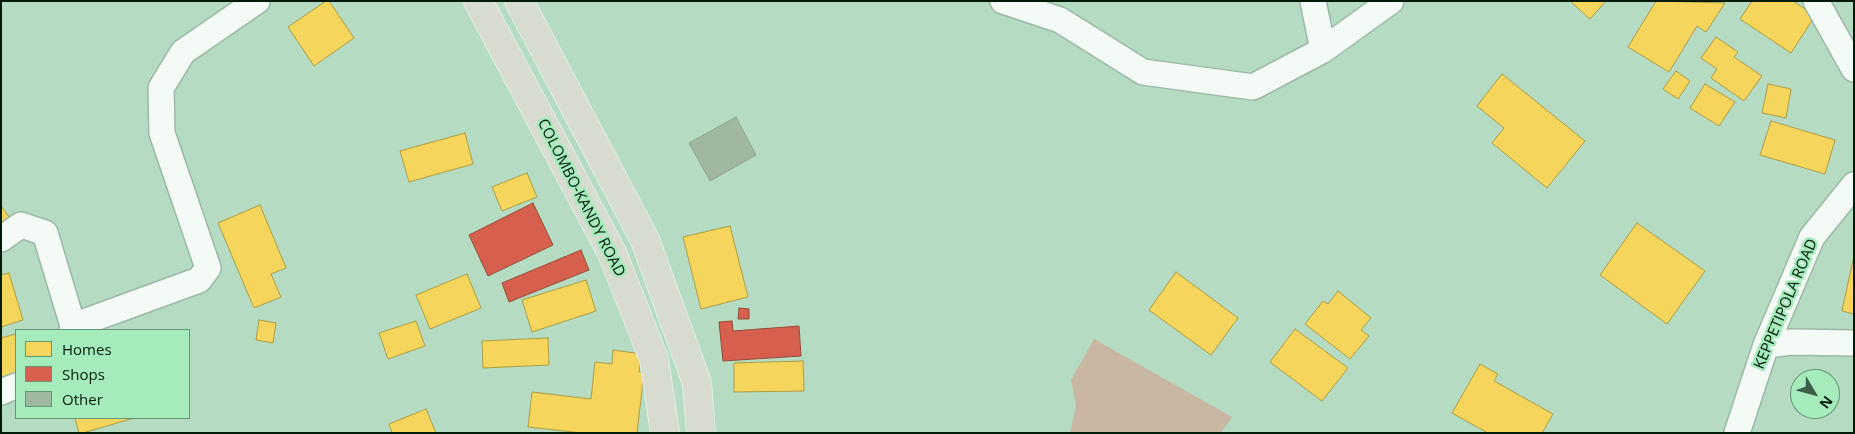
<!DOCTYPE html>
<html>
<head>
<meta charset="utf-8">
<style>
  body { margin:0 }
  #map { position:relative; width:1855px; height:434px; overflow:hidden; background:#b5dbc2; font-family:"Open Sans",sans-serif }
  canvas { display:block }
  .frame { position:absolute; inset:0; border:2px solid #001a0a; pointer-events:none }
  .legend { position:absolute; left:15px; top:329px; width:175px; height:90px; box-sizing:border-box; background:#a5ebbc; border:1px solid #639775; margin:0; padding:6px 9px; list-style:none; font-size:15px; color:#001a0a }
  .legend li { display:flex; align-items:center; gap:10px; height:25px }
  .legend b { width:25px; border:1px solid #639775 }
  .north { position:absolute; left:1790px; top:369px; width:50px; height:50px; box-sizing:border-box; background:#a5ebbc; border:1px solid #639775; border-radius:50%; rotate:127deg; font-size:14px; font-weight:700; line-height:20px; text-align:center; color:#001a0a }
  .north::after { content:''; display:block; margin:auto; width:18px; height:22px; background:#3f5e4a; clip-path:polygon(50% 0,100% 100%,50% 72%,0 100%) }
</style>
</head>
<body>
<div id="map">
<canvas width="1855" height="434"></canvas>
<div class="frame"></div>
<ul class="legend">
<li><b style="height:14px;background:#f6d55c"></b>Homes</li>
<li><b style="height:14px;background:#d6604d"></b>Shops</li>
<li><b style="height:14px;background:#a0b8a0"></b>Other</li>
</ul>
<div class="north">N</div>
</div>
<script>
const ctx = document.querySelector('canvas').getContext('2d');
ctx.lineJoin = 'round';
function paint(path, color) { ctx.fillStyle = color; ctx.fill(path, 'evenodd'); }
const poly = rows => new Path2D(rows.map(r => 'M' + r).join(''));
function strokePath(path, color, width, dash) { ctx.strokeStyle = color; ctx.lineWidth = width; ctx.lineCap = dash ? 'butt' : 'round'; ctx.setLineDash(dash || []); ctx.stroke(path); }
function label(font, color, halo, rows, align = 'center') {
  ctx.font = font + ' "Open Sans",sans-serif'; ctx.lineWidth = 5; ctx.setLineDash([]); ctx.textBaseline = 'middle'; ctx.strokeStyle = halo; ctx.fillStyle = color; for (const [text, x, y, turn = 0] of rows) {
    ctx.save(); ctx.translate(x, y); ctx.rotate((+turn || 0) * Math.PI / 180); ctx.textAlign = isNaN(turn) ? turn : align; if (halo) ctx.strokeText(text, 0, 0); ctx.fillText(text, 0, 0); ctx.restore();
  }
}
const green = poly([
  [1094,339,1232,417,1221,433,1070,433,1076,406,1071,380]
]);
const homes = poly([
  [326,1,329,1,354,38,314,66,288,27,326,1],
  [1570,1,1606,1,1590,19,1570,1],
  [1656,1,1725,3,1706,32,1697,26,1669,72,1628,47,1656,1],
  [1752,1,1793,1,1815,16,1791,53,1740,19,1752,1],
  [1716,37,1738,52,1734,57,1762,76,1744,101,1711,78,1717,69,1701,58,1716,37],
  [1676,71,1690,81,1678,99,1663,89,1676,71],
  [1502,74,1585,141,1547,188,1492,143,1504,128,1477,106,1502,74],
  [1705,84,1735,102,1719,126,1690,108,1705,84],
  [1768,84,1791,89,1786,118,1762,113,1768,84],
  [1771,121,1835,140,1825,174,1760,155,1771,121],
  [465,133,473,164,409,182,400,151,465,133],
  [527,173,537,197,502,211,492,187,527,173],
  [260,205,286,268,271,274,281,297,254,308,218,223,260,205],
  [1,206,12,221,1,229,1,206],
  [1637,223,1705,271,1667,324,1600,275,1637,223],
  [730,226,748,297,701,309,683,237,730,226],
  [1853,260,1854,261,1854,314,1842,311,1853,260],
  [1176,272,1238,318,1211,355,1149,310,1176,272],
  [9,273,23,320,1,327,1,275,9,273],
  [467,274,481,308,430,329,416,295,467,274],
  [586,280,596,311,532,332,522,300,586,280],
  [1338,291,1371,318,1361,330,1369,336,1350,359,1305,324,1323,301,1328,304,1338,291],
  [259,320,276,323,273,343,256,340,259,320],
  [416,321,425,346,388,359,379,333,416,321],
  [1295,329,1348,368,1322,401,1270,362,1295,329],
  [16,334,16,378,1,382,1,338,16,334],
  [548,338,549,365,483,368,482,341,548,338],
  [613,350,642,354,639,372,644,373,637,433,582,433,528,427,532,392,591,399,595,362,612,364,613,350],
  [803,361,804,391,734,392,734,363,803,361],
  [1480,364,1498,374,1494,381,1553,414,1542,433,1488,433,1452,413,1480,364],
  [426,409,436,433,392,433,389,424,426,409],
  [75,418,134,418,83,433,79,433,75,418]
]);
const shops = poly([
  [533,203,553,245,488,276,469,235,533,203],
  [581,250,589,270,509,302,502,283,581,250],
  [739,308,749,309,749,319,738,319,739,308],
  [732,321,733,331,799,326,801,356,723,361,719,322,732,321]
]);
const building = poly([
  [736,117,756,155,710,181,689,143,736,117]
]);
const minor = poly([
  [1003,1,1060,20,1143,72,1253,87,1323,50,1391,1],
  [1313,1,1323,50],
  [1816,1,1854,69],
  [1,239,21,225,45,233,73,326,72,330],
  [73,326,199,280,208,268,162,133,161,88,183,52,257,1],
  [1766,345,1792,342,1854,343],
  [1,392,16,386],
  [1737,433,1766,345,1812,237,1854,185]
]);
const trunk = poly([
  [478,1,612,253,654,359,665,433],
  [519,1,645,240,697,383,701,433]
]);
const streetNames = [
  ["COLOMBO-KANDY ROAD",581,198,63],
  ["KEPPETIPOLA ROAD",1786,304,-67]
];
paint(green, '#c9b6a2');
paint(homes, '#f6d55c');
strokePath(homes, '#ac9d43', 1);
paint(shops, '#d6604d');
strokePath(shops, '#964b39', 1);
paint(building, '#a0b8a0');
strokePath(building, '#8da58e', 1);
strokePath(minor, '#9cb9a6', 28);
strokePath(trunk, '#deefe4', 30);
strokePath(minor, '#f4faf6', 25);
strokePath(trunk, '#d8dbd0', 28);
label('15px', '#001a0a', '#a5ebbc', streetNames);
</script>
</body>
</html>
